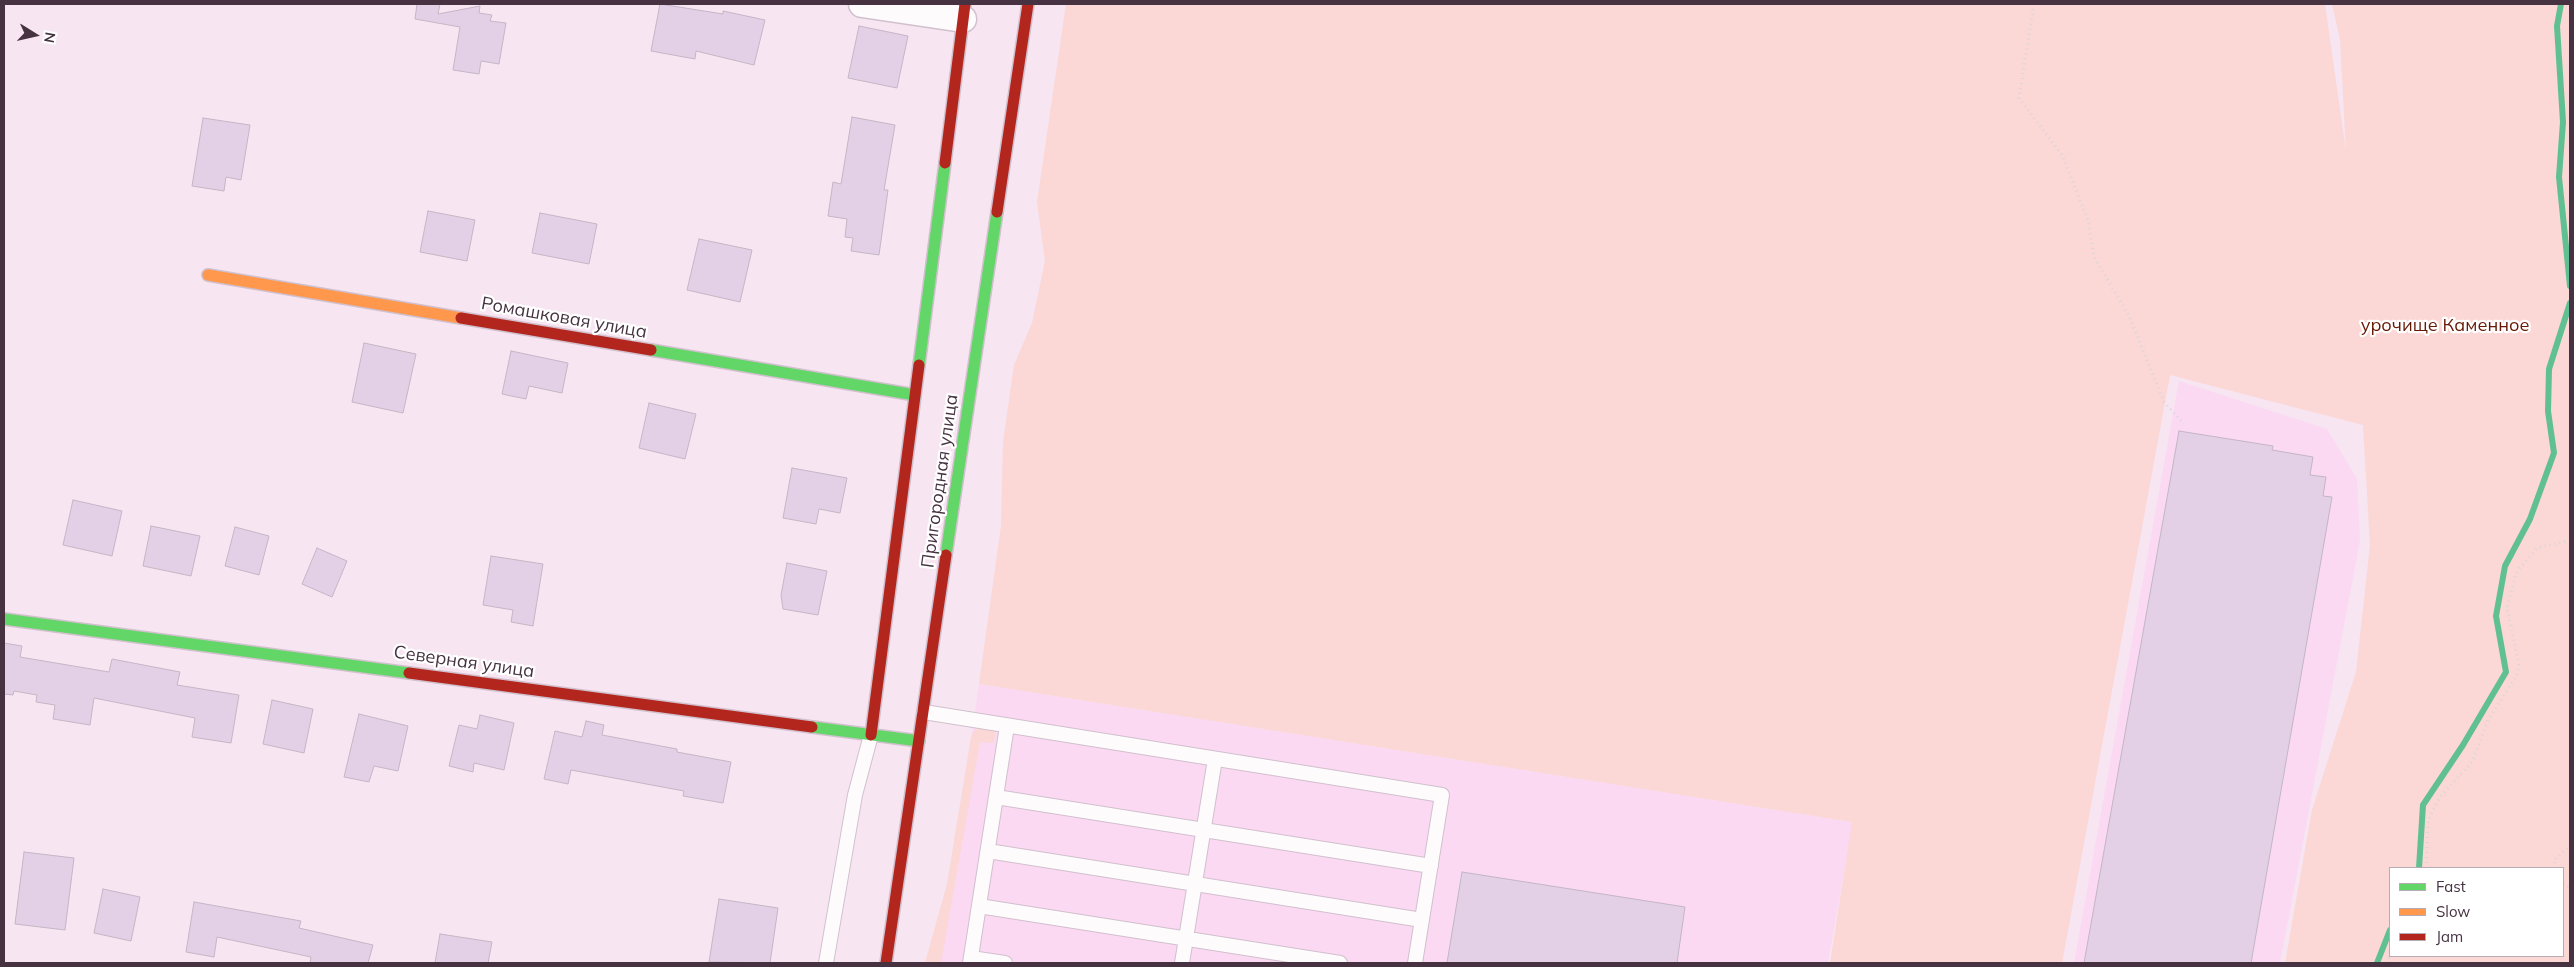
<!DOCTYPE html>
<html>
<head>
<meta charset="utf-8">
<style>
  body { margin:0 }
  #map { position:relative; width:2574px; height:967px; overflow:hidden; background:#f7e5f2; font-family:Mulish,sans-serif }
  canvas { display:block }
  .frame { position:absolute; inset:0; border:5px solid #463241; pointer-events:none }
  .legend { position:absolute; left:2389px; top:867px; width:175px; height:90px; box-sizing:border-box; background:#fff; border:1px solid #b5adb3; margin:0; padding:6px 9px; list-style:none; font-size:15px; color:#463241 }
  .legend li { display:flex; align-items:center; gap:10px; height:25px }
  .legend b { width:25px; border:1px solid #b5adb3 }
  .north { position:absolute; left:10px; top:10px; width:50px; height:50px; -webkit-text-stroke:4px #fff; paint-order:stroke; rotate:100deg; font-size:14px; font-weight:700; line-height:20px; text-align:center; color:#463241 }
  .north::after { content:''; display:block; margin:auto; width:18px; height:22px; background:#463241; clip-path:polygon(50% 0,100% 100%,50% 72%,0 100%) }
</style>
</head>
<body>
<div id="map">
<canvas width="2574" height="967"></canvas>
<div class="frame"></div>
<ul class="legend">
<li><b style="height:6px;background:#63d668"></b>Fast</li>
<li><b style="height:6px;background:#ff974d"></b>Slow</li>
<li><b style="height:6px;background:#b3261e"></b>Jam</li>
</ul>
<div class="north">N</div>
</div>
<script>
const ctx = document.querySelector('canvas').getContext('2d');
ctx.lineJoin = 'round';
function paint(path, color) { ctx.fillStyle = color; ctx.fill(path, 'evenodd'); }
const poly = rows => new Path2D(rows.map(r => 'M' + r).join(''));
function strokePath(path, color, width, dash) { ctx.strokeStyle = color; ctx.lineWidth = width; ctx.lineCap = dash ? 'butt' : 'round'; ctx.setLineDash(dash || []); ctx.stroke(path); }
function label(font, color, halo, rows, align = 'center') {
  ctx.font = font + ' Mulish,sans-serif'; ctx.lineWidth = 4.5; ctx.setLineDash([]); ctx.textBaseline = 'middle'; ctx.strokeStyle = halo; ctx.fillStyle = color; for (const [text, x, y, turn = 0] of rows) {
    ctx.save(); ctx.translate(x, y); ctx.rotate((+turn || 0) * Math.PI / 180); ctx.textAlign = isNaN(turn) ? turn : align; if (halo) ctx.strokeText(text, 0, 0); ctx.fillText(text, 0, 0); ctx.restore();
  }
}
const built = poly([
  [2179,381,2327,429,2357,479,2360,541,2280,963,2074,963],
  [979,684,1853,822,1828,963,938,963]
]);
const green = poly([
  [1066,4,2325,4,2346,152,2340,39,2332,4,2570,4,2570,963,2285,963,2312,810,2356,672,2370,545,2363,425,2170,375,2062,963,1830,963,1852,822,979,684,1001,526,1003,442,1014,365,1032,323,1045,261,1037,202],
  [2390,868,2563,868,2563,956,2390,956],
  [982,725,996,728,994,743,980,742,941,963,925,963,947,884,971,737,975,730]
]);
const stream = poly([
  [2561,4,2557,26,2563,122,2559,177,2570,286],
  [2419,868,2423,805,2463,745,2506,672,2496,616,2505,566,2530,519,2554,453,2548,411,2549,369,2570,303],
  [2377,963,2390,930]
]);
const building = poly([
  [417,4,440,4,438,14,480,6,479,13,492,15,490,21,506,23,499,64,481,61,479,74,453,70,460,27,415,19,417,4],
  [660,4,723,14,723,11,765,20,754,65,696,51,695,59,651,51,660,4],
  [859,26,908,36,897,88,848,78,859,26],
  [852,117,895,125,884,190,888,190,879,255,851,251,853,238,845,237,847,219,828,216,833,182,841,184,852,117],
  [203,118,250,125,241,180,226,177,224,191,192,186,203,118],
  [428,211,475,220,467,261,420,252,428,211],
  [540,213,597,224,589,264,532,253,540,213],
  [699,239,752,250,740,302,687,290,699,239],
  [364,343,416,354,403,413,352,402,364,343],
  [511,351,568,363,562,393,529,386,526,399,502,394,511,351],
  [649,403,696,414,685,459,639,448,649,403],
  [2179,431,2273,446,2272,450,2313,457,2310,475,2326,477,2323,496,2332,497,2251,963,2084,963,2179,431],
  [792,468,847,478,840,513,819,509,816,524,783,518,792,468],
  [73,500,122,511,112,556,63,545,73,500],
  [151,526,200,536,191,576,143,566,151,526],
  [235,527,269,536,259,575,225,566,235,527],
  [317,548,347,561,332,597,302,584,317,548],
  [491,556,543,564,533,626,511,622,513,610,483,605,491,556],
  [787,563,827,571,818,615,783,609,781,595,787,563],
  [4,643,22,646,20,657,109,672,112,659,180,672,177,685,239,695,231,743,192,737,195,718,94,698,90,725,53,719,55,705,36,702,37,695,14,691,13,695,4,694,4,643],
  [272,700,313,709,304,753,263,744,272,700],
  [359,714,408,726,398,771,374,766,369,782,344,777,359,714],
  [480,715,514,723,504,770,474,763,473,772,449,766,459,725,477,729,480,715],
  [586,721,604,725,602,735,677,749,677,752,731,762,723,803,683,796,684,791,571,770,568,784,544,779,555,731,582,737,586,721],
  [24,852,74,858,65,930,15,924,24,852],
  [1462,872,1685,907,1677,963,1447,963,1462,872],
  [103,889,140,897,131,941,94,933,103,889],
  [719,899,778,908,770,963,709,962,719,899],
  [194,902,301,921,299,928,373,945,368,963,310,963,311,957,217,937,214,957,186,952,194,902],
  [440,934,492,942,488,963,435,963,440,934]
]);
const path = poly([
  [2034,4,2019,98,2062,155,2088,220,2094,257,2129,316,2164,402,2184,424],
  [2426,868,2428,821,2439,798,2472,762,2488,720,2517,675,2519,665,2507,608,2517,571,2537,548,2570,540],
  [2556,868,2554,860,2570,846],
  [2563,884,2570,888],
  [2386,963,2390,955]
]);
const lane = poly([
  [924,712,1442,795,1415,963],
  [996,797,1431,866],
  [988,851,1422,920],
  [979,906,1340,963],
  [971,958,1005,963],
  [826,963,855,795,871,735],
  [970,963,1007,726],
  [1182,963,1215,759]
]);
const street = poly([
  [862,4,963,19]
]);
const fast = poly([
  [651,350,915,395],
  [919,365,945,163],
  [946,555,997,212],
  [4,619,409,673],
  [812,727,919,741]
]);
const slow = poly([
  [208,275,461,318]
]);
const jam = poly([
  [945,163,965,4],
  [997,212,1028,4],
  [461,318,651,350],
  [409,673,812,727],
  [871,735,919,365],
  [886,963,946,555]
]);
const streetNames = [
  ["Ромашковая улица",564,318,10],
  ["Пригородная улица",940,481,-82],
  ["Северная улица",464,662,8]
];
const parkNames = [
  ["урочище Каменное",2445,326]
];
paint(built, '#fbd9f3');
paint(green, '#fbd7d5');
strokePath(stream, '#60c091', 6);
paint(building, '#e3d0e6');
strokePath(building, '#c4b6c5', 1);
strokePath(lane, '#d1c0cd', 16);
strokePath(street, '#d1c0cd', 29);
strokePath(fast, '#d1c0cd', 14);
strokePath(slow, '#d1c0cd', 14);
strokePath(jam, '#d1c0cd', 14);
strokePath(path, '#dbd5d9', 3, [1, 4]);
strokePath(lane, '#fefbfd', 14);
strokePath(street, '#fefbfd', 26);
strokePath(fast, '#63d668', 11);
strokePath(slow, '#ff974d', 11);
strokePath(jam, '#b3261e', 11);
label('18px', '#463241', '#fff', streetNames);
label('18px', '#661a06', '#fff', parkNames);
</script>
</body>
</html>
